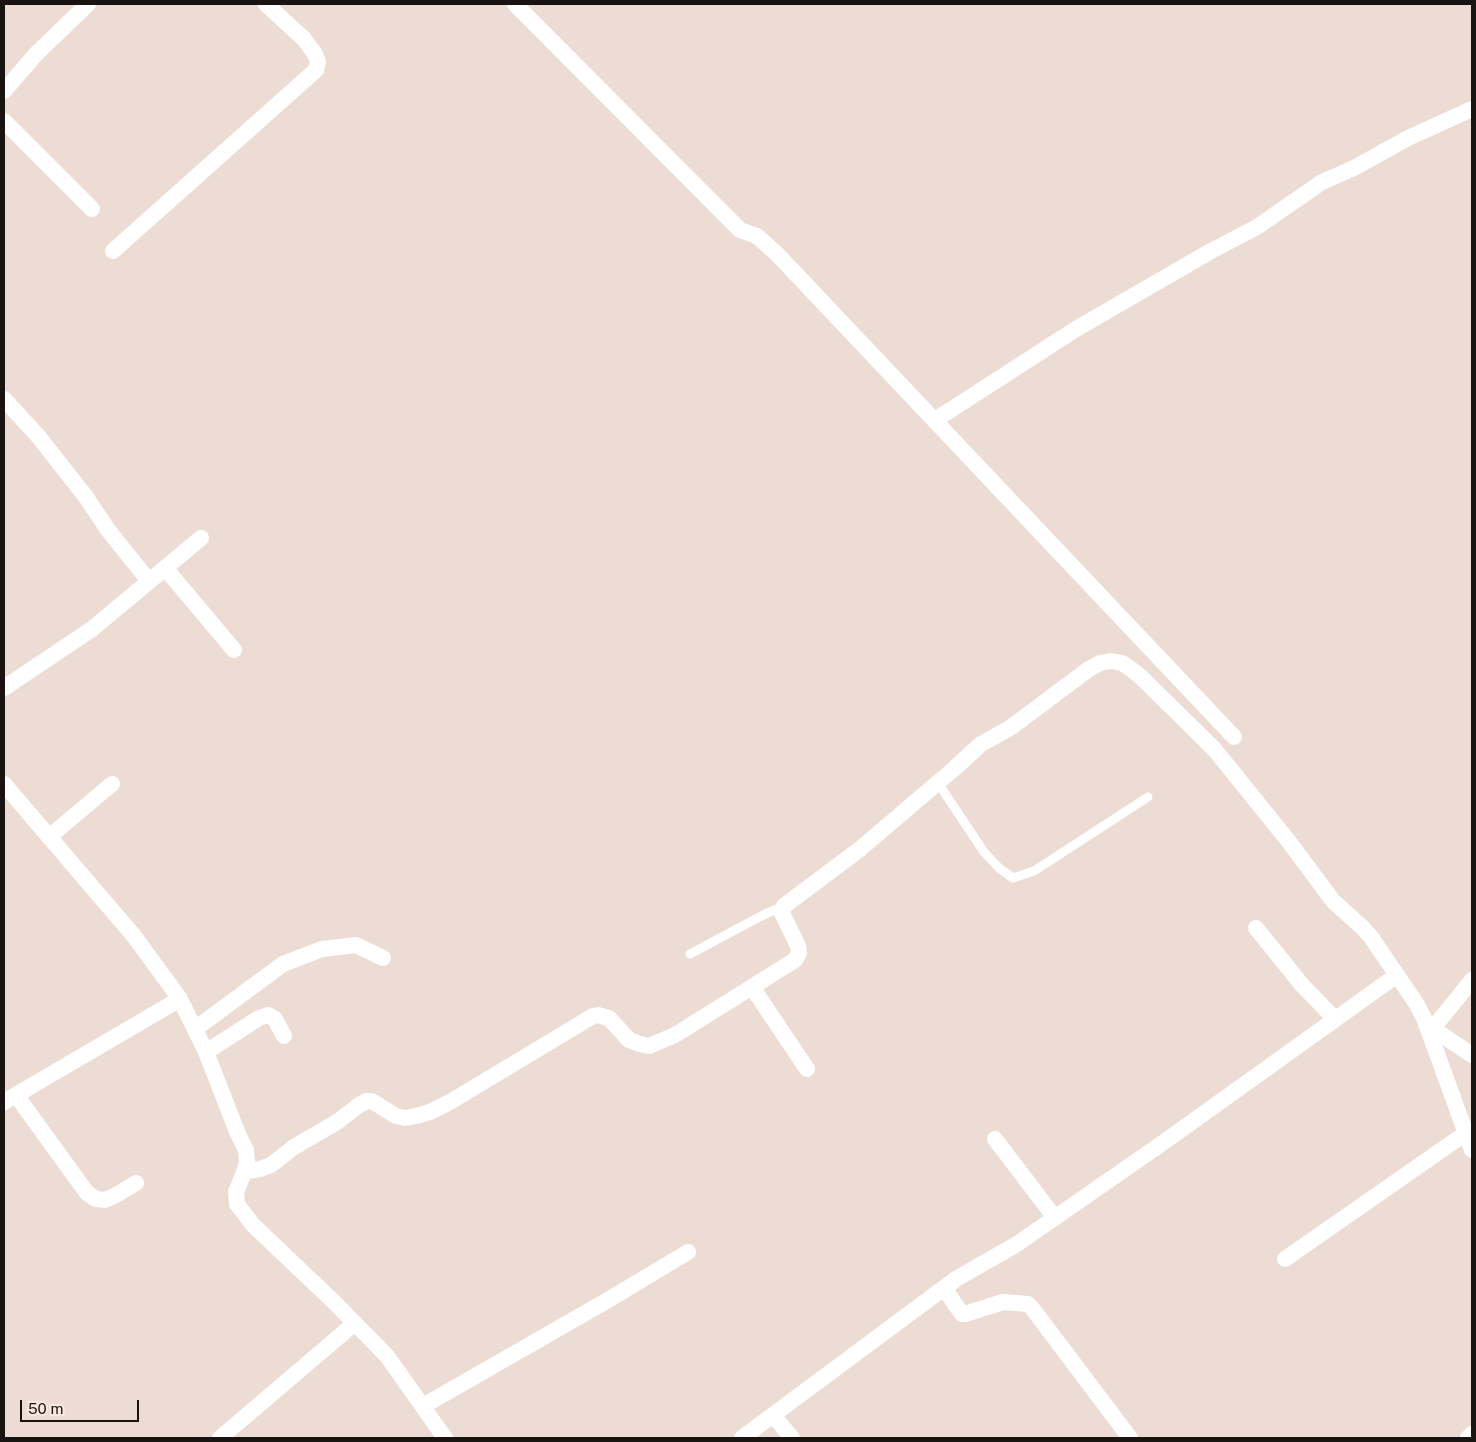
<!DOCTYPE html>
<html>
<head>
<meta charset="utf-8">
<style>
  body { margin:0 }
  #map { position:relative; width:1476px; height:1442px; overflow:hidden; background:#ecdcd3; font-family:"Public Sans",sans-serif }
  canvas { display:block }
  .frame { position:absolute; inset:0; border:5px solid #191411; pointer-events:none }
  .scale { position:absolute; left:20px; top:1400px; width:119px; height:22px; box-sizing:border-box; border:2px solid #191411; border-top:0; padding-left:6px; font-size:15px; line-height:18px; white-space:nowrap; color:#191411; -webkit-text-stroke:4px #f9e9e0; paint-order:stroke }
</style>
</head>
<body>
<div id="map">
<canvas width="1476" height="1442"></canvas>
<div class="frame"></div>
<div class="scale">50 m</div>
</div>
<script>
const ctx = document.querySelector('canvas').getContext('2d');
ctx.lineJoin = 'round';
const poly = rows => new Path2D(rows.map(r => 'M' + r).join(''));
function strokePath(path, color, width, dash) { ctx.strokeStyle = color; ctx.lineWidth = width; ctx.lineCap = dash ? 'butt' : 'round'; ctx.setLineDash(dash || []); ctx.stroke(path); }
const service = poly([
  [938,783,984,852,999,868,1013,878,1034,871,1148,797],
  [690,954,765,914,784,906]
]);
const minor = poly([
  [515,4,740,230,757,236,777,254,1234,737],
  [4,91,36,54,88,4],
  [4,121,92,209],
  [113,251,316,70,318,62,315,54,304,39,266,4],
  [4,399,38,436,86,497,108,530,149,581],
  [935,420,1076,329,1211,251,1257,227,1322,182,1354,168,1408,138,1472,109],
  [165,568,234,650],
  [4,688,92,629,201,538],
  [4,784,134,936,180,999,206,1052,238,1134,246,1150,247,1162,244,1172,236,1192,237,1204,253,1225,334,1302,387,1356,445,1438],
  [49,837,112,784],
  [1256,928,1302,985,1335,1019],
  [752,987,807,1069],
  [195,1029,283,964,322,949,356,945,383,958],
  [1433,1029,1472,1055],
  [1430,1032,1472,980],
  [206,1052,259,1018,268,1015,275,1019,284,1036],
  [16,1095,87,1193,96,1199,105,1200,116,1195,136,1183],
  [4,1102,180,999],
  [995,1139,1055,1218],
  [244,1172,260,1169,271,1165,294,1147,337,1122,359,1105,367,1101,371,1101,375,1103,396,1116,405,1118,416,1116,430,1112,450,1102,593,1016,598,1015,609,1018,629,1040,640,1044,649,1046,675,1035,795,960,799,953,798,946,782,913,784,906,860,849,955,768,981,744,1010,728,1089,669,1100,663,1111,661,1122,663,1131,669,1141,677,1215,750,1290,843,1333,901,1363,928,1371,937,1416,1003,1424,1018,1472,1150],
  [1285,1259,1466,1133],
  [944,1288,962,1314,965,1314,1003,1302,1028,1304,1032,1308,1130,1438],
  [423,1406,608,1300,688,1252],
  [773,1415,792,1438],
  [220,1438,355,1323],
  [742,1438,956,1279,1017,1244,1164,1142,1397,975],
  [1468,1438,1472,1434]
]);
strokePath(service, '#fff', 9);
strokePath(minor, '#fff', 16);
</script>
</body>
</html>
